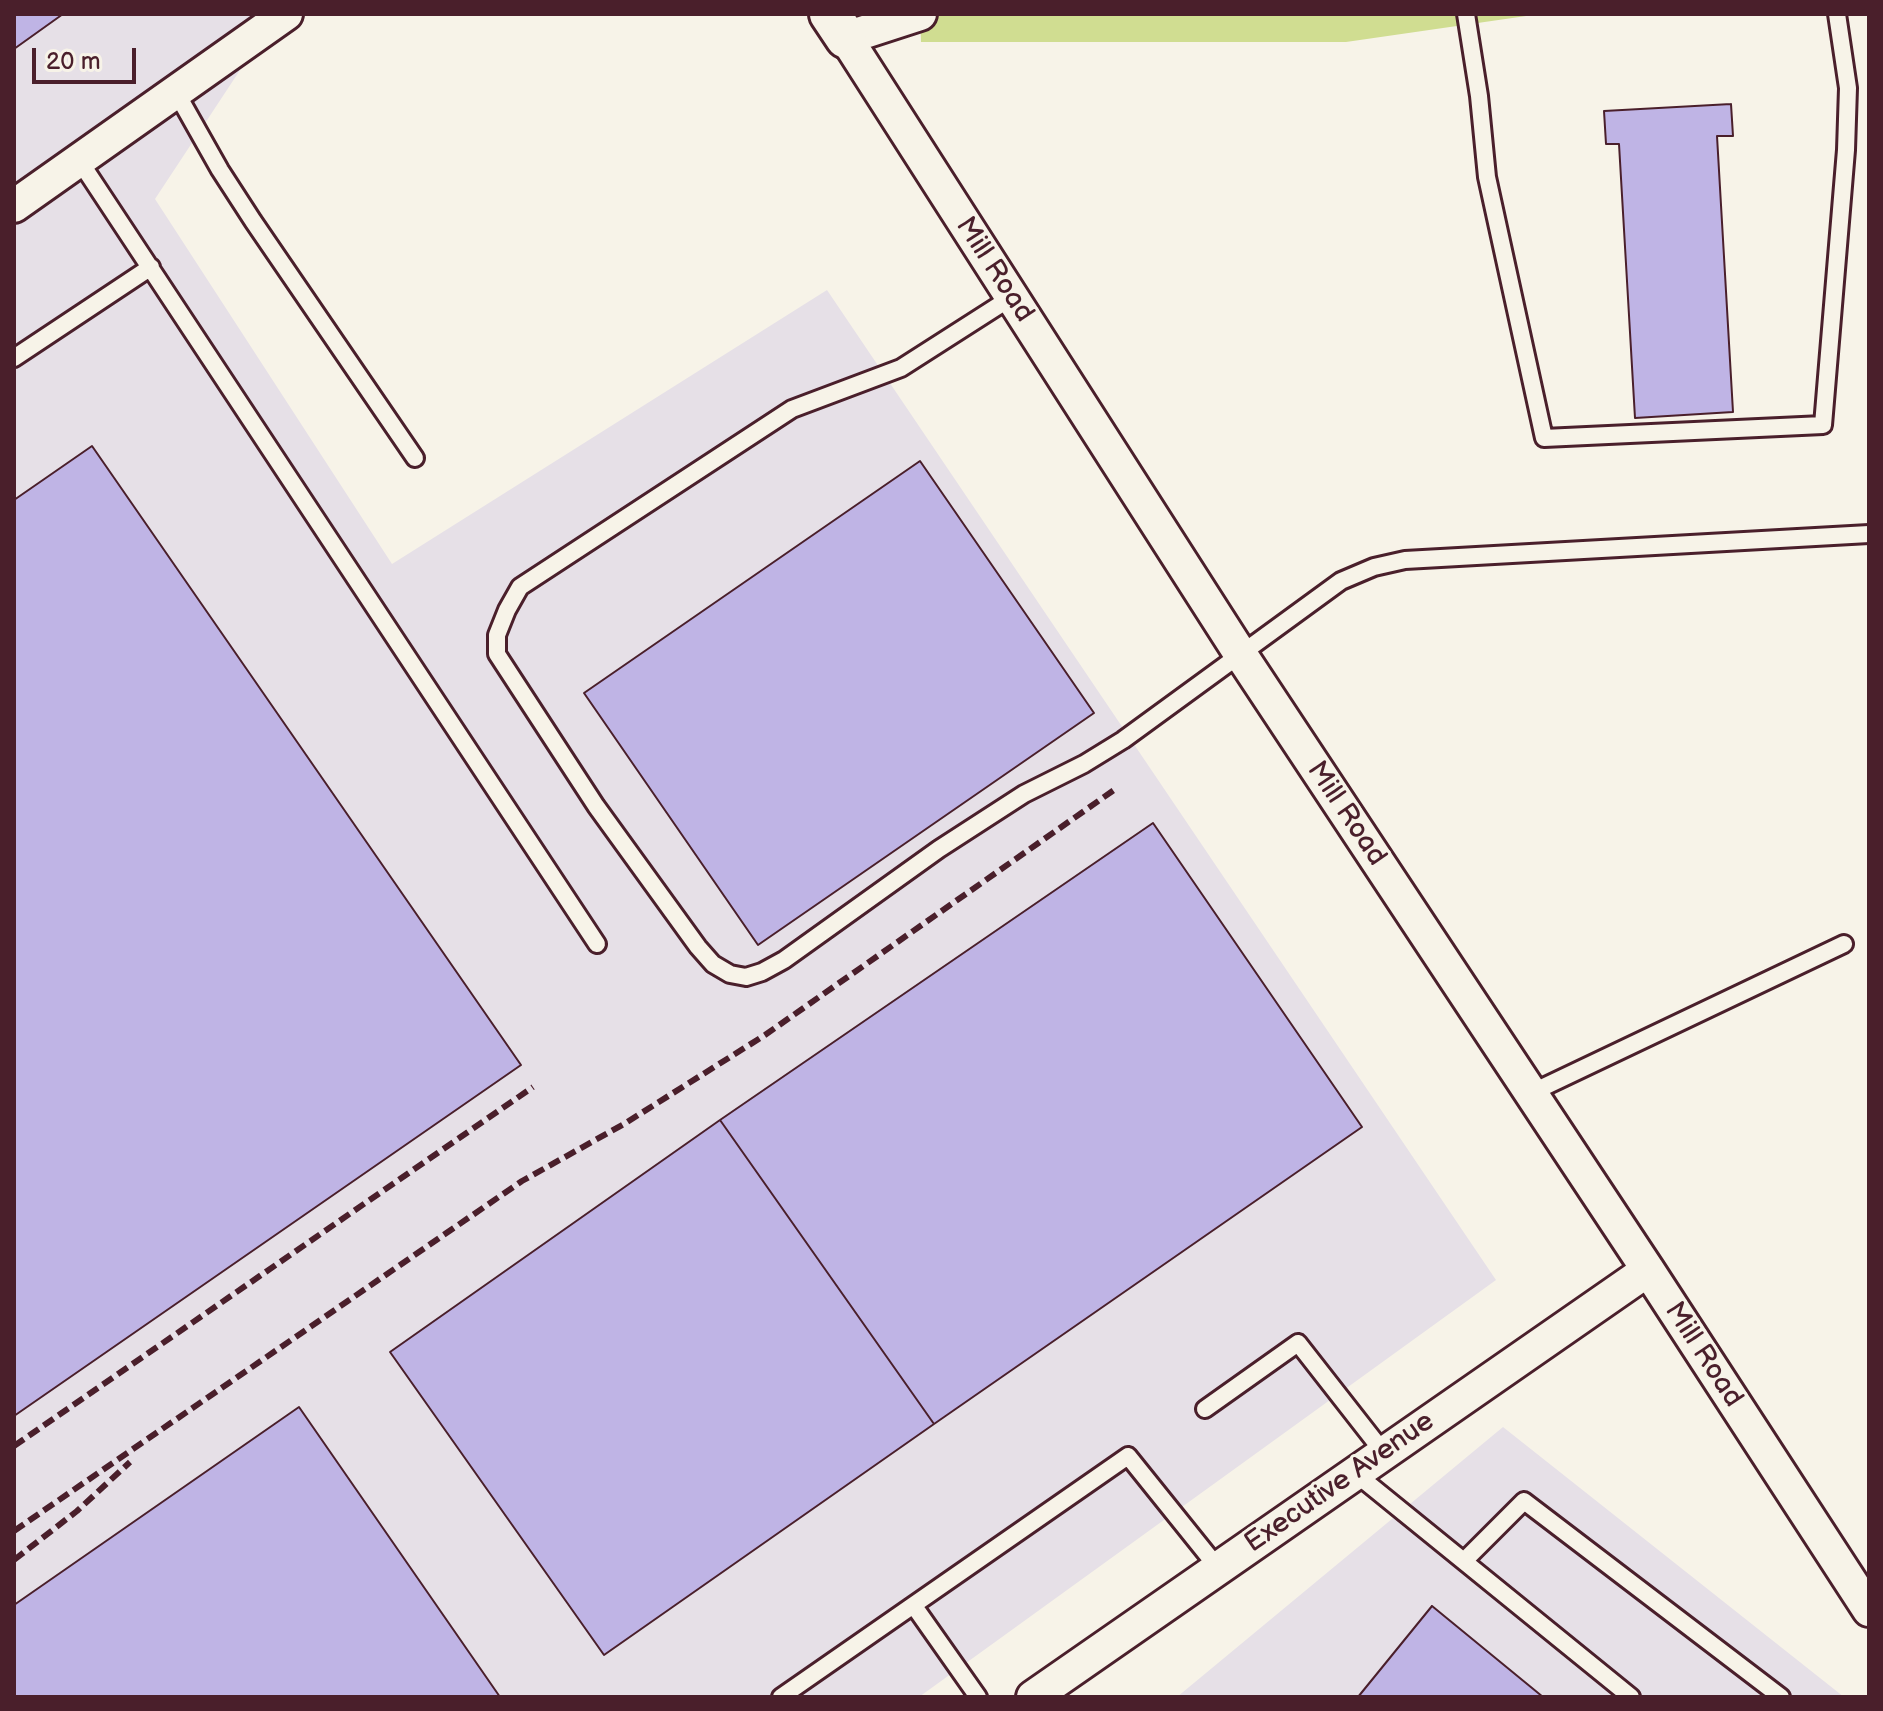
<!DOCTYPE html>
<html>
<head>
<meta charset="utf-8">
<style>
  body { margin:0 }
  #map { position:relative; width:1883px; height:1711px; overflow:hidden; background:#f7f3e8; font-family:"Balsamiq Sans",sans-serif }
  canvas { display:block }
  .frame { position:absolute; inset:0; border:16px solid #4a1f2b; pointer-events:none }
  .scale { position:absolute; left:32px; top:48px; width:104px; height:36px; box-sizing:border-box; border:4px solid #4a1f2b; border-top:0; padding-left:10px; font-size:24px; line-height:28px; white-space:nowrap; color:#4a1f2b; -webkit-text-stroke:6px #f7f3e8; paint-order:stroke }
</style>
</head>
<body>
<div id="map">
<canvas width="1883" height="1711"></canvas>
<div class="frame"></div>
<div class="scale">20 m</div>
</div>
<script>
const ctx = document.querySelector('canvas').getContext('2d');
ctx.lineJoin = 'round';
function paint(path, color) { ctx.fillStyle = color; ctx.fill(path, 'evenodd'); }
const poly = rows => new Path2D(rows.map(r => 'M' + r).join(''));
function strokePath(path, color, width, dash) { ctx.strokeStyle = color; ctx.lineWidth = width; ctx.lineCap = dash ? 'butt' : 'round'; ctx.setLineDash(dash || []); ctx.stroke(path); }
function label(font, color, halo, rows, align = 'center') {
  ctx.font = font + ' "Balsamiq Sans",sans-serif'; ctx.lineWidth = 6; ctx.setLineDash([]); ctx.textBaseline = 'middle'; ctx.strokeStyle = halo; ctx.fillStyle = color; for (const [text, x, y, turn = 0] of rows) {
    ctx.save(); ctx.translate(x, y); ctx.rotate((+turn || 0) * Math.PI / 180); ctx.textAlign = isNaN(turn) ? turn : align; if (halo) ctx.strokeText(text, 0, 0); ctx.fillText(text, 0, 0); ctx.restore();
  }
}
const built = poly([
  [14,14,277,14,155,199,392,564,827,290,1496,1280,919,1697,14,1697],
  [1503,1427,1844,1697,1177,1697]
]);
const green = poly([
  [920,14,1540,14,1346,42,921,42]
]);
const building = poly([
  [14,14,63,14,14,49,14,14],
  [1731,104,1733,136,1717,136,1733,412,1635,418,1619,144,1606,144,1604,111,1731,104],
  [92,446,521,1065,14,1416,14,500,92,446],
  [920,461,1094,713,758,945,584,693,920,461],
  [1153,823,1362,1127,934,1424,720,1120,1153,823],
  [720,1120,934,1424,604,1655,390,1352,720,1120],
  [299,1407,500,1697,14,1697,14,1605,299,1407],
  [1432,1606,1543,1697,1358,1697,1432,1606]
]);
const service = poly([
  [1466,14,1479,96,1487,177,1544,438,1823,425,1846,150,1848,88,1837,14],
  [176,92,220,170,253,221,415,458],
  [79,160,597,944],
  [1012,297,901,368,792,409,520,587,507,610,497,635,497,654,596,806,698,947,713,964,730,974,746,977,762,972,784,960,939,849,1024,794,1084,764,1123,740,1341,581,1374,567,1405,560,1869,534],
  [14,358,151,267],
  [1531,1093,1844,944],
  [1205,1409,1298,1343,1384,1453],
  [1355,1473,1631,1697],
  [1464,1561,1524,1501,1781,1697],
  [914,1606,978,1697],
  [781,1697,1128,1456,1218,1568]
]);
const minor = poly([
  [920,14,846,38,1241,655,1648,1270,1869,1610],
  [14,206,286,14],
  [1033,1697,1648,1270]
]);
const tertiary = poly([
  [830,14,846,38]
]);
const rail = poly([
  [14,1446,533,1087],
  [14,1531,522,1181,624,1124,765,1035,1114,790],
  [14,1560,77,1511,130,1462]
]);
const streetNames = [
  ["Mill Road",994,270,57],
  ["Mill Road",1346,814,56],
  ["Mill Road",1703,1355,57],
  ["Executive Avenue",1340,1483,-35]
];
paint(built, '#e6e0e7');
paint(green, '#d0dd91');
paint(building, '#bfb4e5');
strokePath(building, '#4a1f2b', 2);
strokePath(service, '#4a1f2b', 22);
strokePath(minor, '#4a1f2b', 38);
strokePath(tertiary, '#4a1f2b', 46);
strokePath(service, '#f7f3e8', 16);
strokePath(minor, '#f7f3e8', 32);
strokePath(tertiary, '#f7f3e8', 40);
strokePath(rail, '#4a1f2b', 6, [12, 6]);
label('28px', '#4a1f2b', '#f7f3e8', streetNames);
</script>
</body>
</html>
